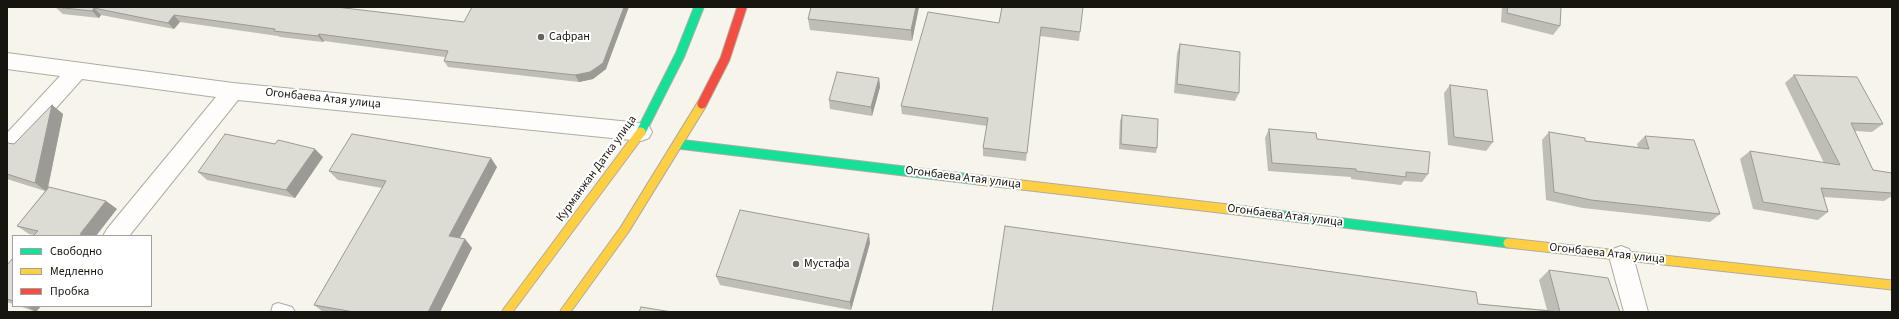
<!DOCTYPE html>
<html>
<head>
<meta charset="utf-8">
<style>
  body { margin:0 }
  #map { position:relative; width:1899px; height:319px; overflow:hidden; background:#f6f4eb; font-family:"Source Sans 3",sans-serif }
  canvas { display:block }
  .frame { position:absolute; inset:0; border:8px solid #17150f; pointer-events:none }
  .legend { position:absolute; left:12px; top:235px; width:140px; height:72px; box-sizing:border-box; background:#fff; border:1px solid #a2a19f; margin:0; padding:5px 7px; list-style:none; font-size:12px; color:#17150f }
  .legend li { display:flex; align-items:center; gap:8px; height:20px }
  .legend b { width:20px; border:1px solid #a2a19f }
</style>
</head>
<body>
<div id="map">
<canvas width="1899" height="319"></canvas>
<div class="frame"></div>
<ul class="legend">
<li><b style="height:5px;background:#16e098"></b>Свободно</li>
<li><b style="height:5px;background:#ffcf43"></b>Медленно</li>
<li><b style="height:5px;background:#f24e42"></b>Пробка</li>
</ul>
</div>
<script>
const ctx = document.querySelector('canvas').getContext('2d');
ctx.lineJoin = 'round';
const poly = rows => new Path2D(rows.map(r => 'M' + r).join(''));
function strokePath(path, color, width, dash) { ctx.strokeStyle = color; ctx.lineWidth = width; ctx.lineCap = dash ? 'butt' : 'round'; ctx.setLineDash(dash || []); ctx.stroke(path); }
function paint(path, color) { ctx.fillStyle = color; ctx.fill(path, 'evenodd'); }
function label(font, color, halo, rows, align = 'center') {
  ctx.font = font + ' "Source Sans 3",sans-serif'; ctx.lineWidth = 4; ctx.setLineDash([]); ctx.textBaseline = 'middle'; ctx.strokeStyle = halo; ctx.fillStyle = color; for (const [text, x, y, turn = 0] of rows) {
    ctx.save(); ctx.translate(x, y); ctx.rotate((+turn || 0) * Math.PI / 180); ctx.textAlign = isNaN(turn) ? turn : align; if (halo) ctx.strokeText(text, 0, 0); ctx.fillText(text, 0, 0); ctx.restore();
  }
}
const lane = poly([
  [278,303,292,307,295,312,271,312,273,305,278,303]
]);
const street = poly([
  [7,53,233,83,641,123,649,126,652,132,649,138,641,141,238,100,129,236,103,236,107,229,216,97,82,79,15,154,7,157,7,133,60,76,7,69,7,53],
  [1621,246,1629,249,1633,256,1648,312,1624,312,1609,256,1613,249,1621,246]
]);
const fast = poly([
  [641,132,680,55,699,7],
  [678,144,979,180],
  [1245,211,1508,243]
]);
const slow = poly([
  [979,180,1245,211],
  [1508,243,1892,285],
  [507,312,641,132],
  [565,312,625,229,702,104]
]);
const jam = poly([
  [702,104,725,59,742,7]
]);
const wall = poly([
  [55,7,336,7,606,69,593,79,579,82,448,67,444,61,445,57,324,41,323,42,280,37,278,36,180,22,174,29,101,15,99,18,63,14],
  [811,7,919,7,912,41,810,30,808,19],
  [1002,7,1080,32,1079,41,1040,36,1026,161,983,156,983,148,987,126,902,114,901,106,999,23],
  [1502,7,1561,7,1560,26,1553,35,1501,22],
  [1180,44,1239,93,1235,101,1174,93,1177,53],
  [1794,75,1883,124,1872,132,1855,131,1873,170,1892,173,1892,196,1884,201,1824,197,1828,212,1818,220,1753,209,1740,159,1750,151,1824,163,1785,83],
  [879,78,880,87,872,116,830,109,829,100],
  [1450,85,1493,142,1486,151,1448,145,1444,93],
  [52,105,63,114,48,188,106,201,117,209,34,235,29,234,17,226,45,191,7,179,7,144,14,144],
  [1122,115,1157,148,1156,153,1119,149,1120,121],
  [1269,129,1317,139,1428,174,1422,182,1404,181,1401,185,1351,179,1351,177,1268,171,1265,138],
  [1549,132,1585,141,1638,147,1637,144,1645,136,1720,214,1710,222,1583,208,1546,200,1542,140],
  [323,157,295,198,207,180,198,172],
  [497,167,460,238,465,239,472,248,440,312,323,312,314,305,382,188,338,180,329,171],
  [870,243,851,310,720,285,716,276],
  [13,258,13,304,7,302,7,265],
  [1549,270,1620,312,992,312,1478,304,1547,310,1539,280],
  [19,306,41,306,36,312]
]);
const shadedWall = poly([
  [624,7,629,7,606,69,593,79,579,82,575,75],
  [916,7,919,7,912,41,911,30],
  [94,8,101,15,99,18,92,11],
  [174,15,180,22,174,29,168,23],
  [319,34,324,41,323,42,318,36],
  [879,78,880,87,872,116,871,107],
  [52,105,63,114,47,192,35,183],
  [315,149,323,157,295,198,286,190],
  [491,158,497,167,456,245,449,236],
  [106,201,117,209,96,236,82,236,80,234],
  [869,234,870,243,851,310,850,302],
  [465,239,472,248,440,312,428,312],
  [26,306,41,306,36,312]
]);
const building = poly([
  [55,7,336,7,464,22,472,7,624,7,603,63,590,72,575,75,444,61,448,51,319,34,318,36,274,31,275,29,174,15,168,23,94,8,92,11,55,7],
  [811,7,916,7,911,30,808,19,811,7],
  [1002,7,1083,7,1080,32,1041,27,1027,153,983,148,988,118,901,106,928,12,999,23,1002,7],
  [1508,7,1561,7,1560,26,1507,13,1508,7],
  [1180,44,1240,52,1239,93,1177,84,1180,44],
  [837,72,879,78,871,107,829,100,837,72],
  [1794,75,1857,77,1883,124,1851,123,1873,170,1892,173,1892,193,1821,188,1828,212,1763,202,1750,151,1840,165,1794,75],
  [1450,85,1487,90,1493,142,1454,137,1450,85],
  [52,105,35,183,7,174,7,144,8,143,14,144,52,105],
  [1122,115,1158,119,1157,148,1121,144,1122,115],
  [1269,129,1316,133,1317,139,1430,152,1428,174,1406,172,1406,177,1356,171,1356,169,1272,163,1269,129],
  [1549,132,1585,138,1585,141,1649,149,1645,136,1694,140,1720,214,1591,200,1554,192,1549,132],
  [225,134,275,144,278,140,315,149,286,190,198,172,225,134],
  [352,134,491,158,449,236,465,239,428,312,354,312,314,305,386,181,329,171,352,134],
  [49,187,106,201,80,234,86,236,33,236,38,231,17,226,49,187],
  [740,210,869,234,850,302,716,276,740,210],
  [1005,226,1476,292,1478,304,1560,312,1549,270,1608,278,1620,312,1626,312,992,312,1005,226],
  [13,258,13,301,7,299,7,265,13,258],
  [641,307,672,312,639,312,641,307]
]);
const markers = [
  [541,37,4,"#65635c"],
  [796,264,4,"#65635c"]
];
const poiNames = [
  ["Сафран",549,37],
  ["Мустафа",804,264]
];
const streetNames = [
  ["Огонбаева Атая улица",323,99,6],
  ["Курманжан Датка улица",597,169,-54],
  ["Огонбаева Атая улица",963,178,7],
  ["Огонбаева Атая улица",1285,216,7],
  ["Огонбаева Атая улица",1607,254,6]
];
strokePath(lane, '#aeaca6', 2);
strokePath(street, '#aeaca6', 2);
strokePath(fast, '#aeaca6', 11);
strokePath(slow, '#aeaca6', 11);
strokePath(jam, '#aeaca6', 11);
paint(lane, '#fefdfc');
paint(street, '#fefdfc');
strokePath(fast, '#16e098', 9);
strokePath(slow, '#ffcf43', 9);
strokePath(jam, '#f24e42', 9);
paint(wall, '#bebdb6');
paint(shadedWall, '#9b9a94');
paint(building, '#dddcd4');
strokePath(building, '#9b9a94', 1);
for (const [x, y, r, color] of markers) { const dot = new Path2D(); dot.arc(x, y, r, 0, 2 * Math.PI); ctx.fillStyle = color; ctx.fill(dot); strokePath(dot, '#fff', 1.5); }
label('12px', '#17150f', '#fff', poiNames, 'left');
label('12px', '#17150f', '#fff', streetNames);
</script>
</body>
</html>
